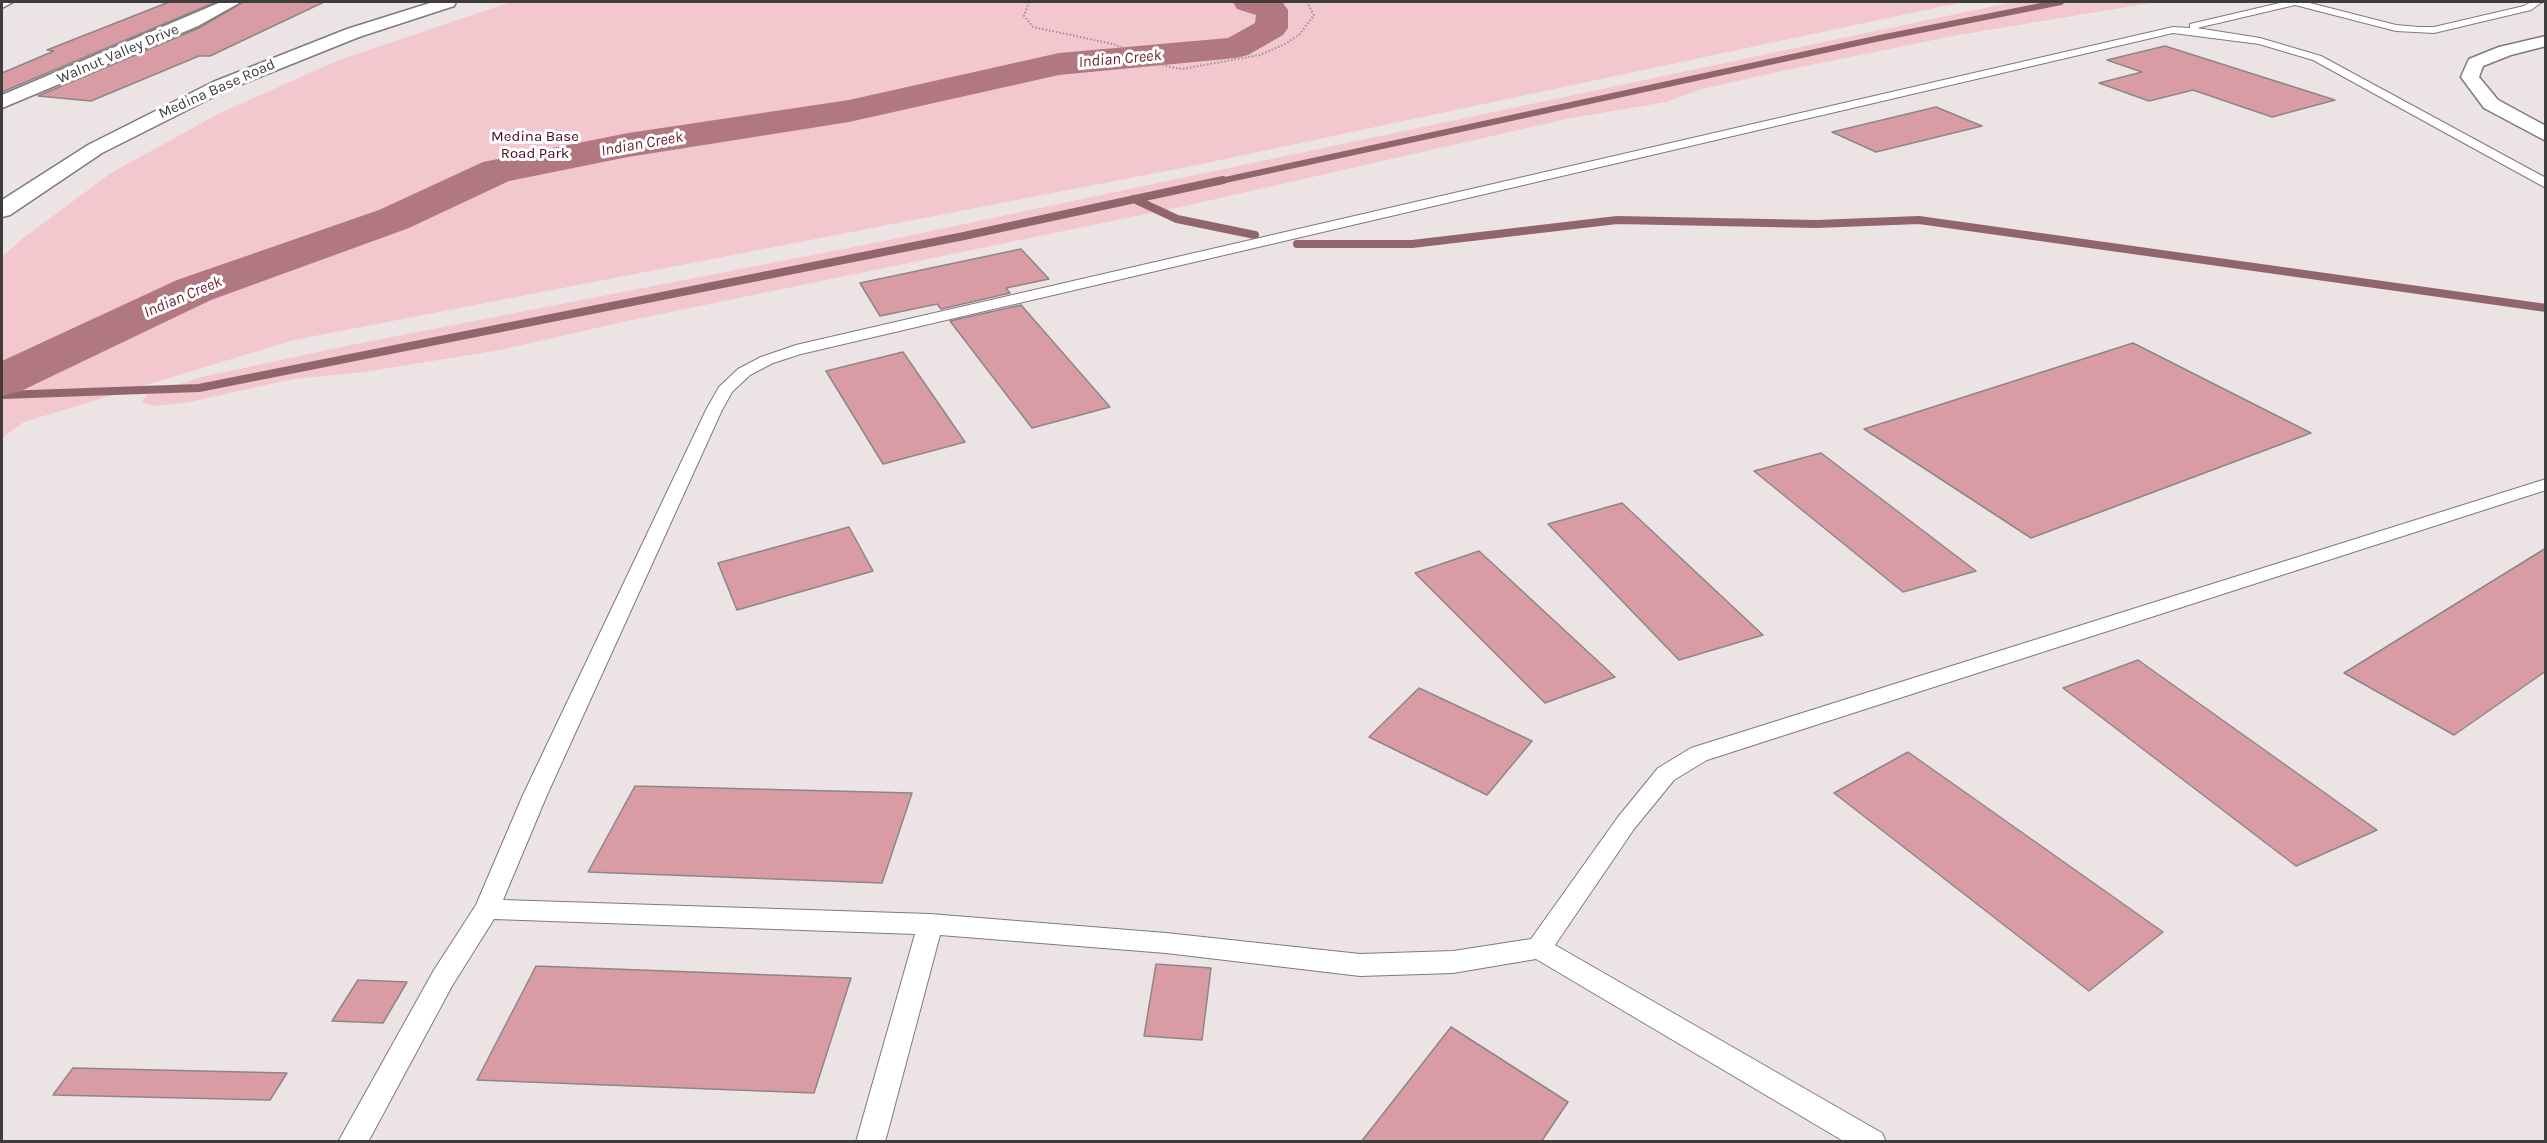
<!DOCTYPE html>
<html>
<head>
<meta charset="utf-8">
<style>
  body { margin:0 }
  #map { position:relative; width:2547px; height:1143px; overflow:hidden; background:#ece4e4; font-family:Karla,sans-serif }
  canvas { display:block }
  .frame { position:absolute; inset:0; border:3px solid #3f3c3c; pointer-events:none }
</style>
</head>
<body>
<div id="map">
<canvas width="2547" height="1143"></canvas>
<div class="frame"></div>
</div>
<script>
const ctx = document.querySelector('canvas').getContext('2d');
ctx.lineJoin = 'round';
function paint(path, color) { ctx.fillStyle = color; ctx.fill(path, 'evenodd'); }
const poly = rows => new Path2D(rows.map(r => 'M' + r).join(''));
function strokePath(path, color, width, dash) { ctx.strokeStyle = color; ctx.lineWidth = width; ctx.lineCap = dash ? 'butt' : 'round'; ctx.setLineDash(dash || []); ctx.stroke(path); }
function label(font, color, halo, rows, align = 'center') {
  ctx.font = font + ' Karla,sans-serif'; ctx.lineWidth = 6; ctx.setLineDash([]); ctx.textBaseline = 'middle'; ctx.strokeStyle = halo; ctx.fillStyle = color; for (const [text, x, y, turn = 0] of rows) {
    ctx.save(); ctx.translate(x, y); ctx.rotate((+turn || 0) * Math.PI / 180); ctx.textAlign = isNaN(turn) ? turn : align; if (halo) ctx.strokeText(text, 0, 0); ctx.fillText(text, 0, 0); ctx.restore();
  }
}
const green = poly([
  [511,2,1963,2,1192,166,294,340,24,422,2,438,2,257,22,239,111,173,220,113,339,60],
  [2013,2,2157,2,1953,36,1786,70,1702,89,1666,102,1571,118,1185,206,627,321,500,350,364,372,293,379,185,403,153,406,142,402,148,394,202,377,346,346,884,241]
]);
const streamFar1 = poly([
  [1216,182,1880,38,2061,2]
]);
const stream = poly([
  [1134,199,1177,219,1255,235],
  [1297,244,1412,244,1617,220,1816,224,1919,220,2546,308],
  [2,395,199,388,964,236,1223,180]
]);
const river = poly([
  [1233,2,1283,3,1288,10,1288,28,1283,35,1248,55,1236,58,1059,75,849,122,628,157,509,181,409,228,211,300,21,391,2,396,2,361,177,280,379,210,483,162,628,133,849,100,1059,53,1228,38,1255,23,1256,15,1237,9,1233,2]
]);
const building = poly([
  [169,2,216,2,2,92,2,73,54,51,47,50,169,2],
  [243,2,324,2,210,56,199,56,91,101,38,96,199,28,243,2],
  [2165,46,2335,100,2272,117,2193,90,2149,101,2099,83,2142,72,2107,60,2165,46],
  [1936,107,1982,126,1876,152,1832,132,1936,107],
  [1021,249,1049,279,1006,288,1010,293,941,309,937,304,880,316,860,283,1021,249],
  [1021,305,1110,407,1032,428,950,321,1021,305],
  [2133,343,2311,433,2031,538,1864,429,2133,343],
  [903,352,965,442,883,464,826,371,903,352],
  [1821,453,1976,571,1903,592,1754,471,1821,453],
  [1622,503,1763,635,1679,660,1548,524,1622,503],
  [849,527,873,571,737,610,718,563,849,527],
  [2546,548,2546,671,2454,735,2344,673,2546,548],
  [1479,551,1615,677,1545,703,1415,573,1479,551],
  [2138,660,2377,830,2296,866,2063,688,2138,660],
  [1419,688,1532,741,1487,795,1369,737,1419,688],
  [1908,752,2163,932,2089,991,1834,793,1908,752],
  [635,786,912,793,882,883,588,872,635,786],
  [1156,964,1211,968,1202,1040,1144,1036,1156,964],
  [536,966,851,978,814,1093,477,1080,536,966],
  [358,980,407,982,383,1023,332,1021,358,980],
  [1451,1027,1568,1102,1541,1142,1361,1142,1451,1027],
  [73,1068,287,1073,270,1100,53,1095,73,1068]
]);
const path = poly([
  [1029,2,1024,16,1033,27,1113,44,1165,66,1182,69,1260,55,1285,44,1299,35,1314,15,1307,2]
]);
const lane = poly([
  [2284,2,2306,2,2396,25,2419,27,2434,27,2524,6,2531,2,2542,2,2531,10,2434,33,2396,31,2295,5,2197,28,2260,38,2321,56,2546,178,2546,188,2313,60,2259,44,2173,33,801,354,773,363,750,375,732,392,722,410,547,795,503,900,930,914,1166,933,1360,954,1453,951,1531,939,1618,817,1658,768,1691,748,2546,479,2546,490,1707,760,1674,780,1634,829,1555,945,1882,1133,1886,1142,1845,1142,1536,959,1453,973,1360,976,1166,953,940,935,885,1142,856,1142,915,934,494,919,452,986,368,1142,338,1142,434,970,476,905,523,795,706,410,719,387,738,369,761,357,796,345,2173,27,2190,28,2190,24,2284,2]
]);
const street = poly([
  [2,2,13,2,2,8,2,2],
  [221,2,241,2,198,26,2,108,2,95,221,2],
  [2546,36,2546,46,2511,55,2483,66,2479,77,2498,100,2546,126,2546,141,2484,108,2461,77,2469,59,2499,47,2546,36]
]);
const secondary = poly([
  [433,2,456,2,454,6,359,37,227,90,102,153,10,215,2,217,2,200,88,145,213,82,347,29,433,2]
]);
const farStreetnames = [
  ["Walnut Valley Drive",118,54,-23],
  ["Medina Base Road",217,89,-24]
];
const farParknames = [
  ["Medina Base",535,137],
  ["Road Park",535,154]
];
const farWaternames = [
  ["Indian Creek",1120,59,-5],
  ["Indian Creek",642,144,-10],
  ["Indian Creek",183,297,-23]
];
paint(green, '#f2c7cd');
strokePath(streamFar1, '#90666c', 6);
strokePath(stream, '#90666c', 8);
paint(river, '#b27881');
paint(building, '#d99ca5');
strokePath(building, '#8d8687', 1.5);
strokePath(lane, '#80797a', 2);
strokePath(street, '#80797a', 3);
strokePath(secondary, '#80797a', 3);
strokePath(path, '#9a9595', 2, [1.5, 2]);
paint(lane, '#fff');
paint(street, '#fff');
paint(secondary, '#fff');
label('15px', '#3f3c3c', '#fff', farStreetnames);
label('15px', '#4f061e', '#fff', farParknames);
label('italic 16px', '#6d2535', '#fff', farWaternames);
</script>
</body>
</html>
